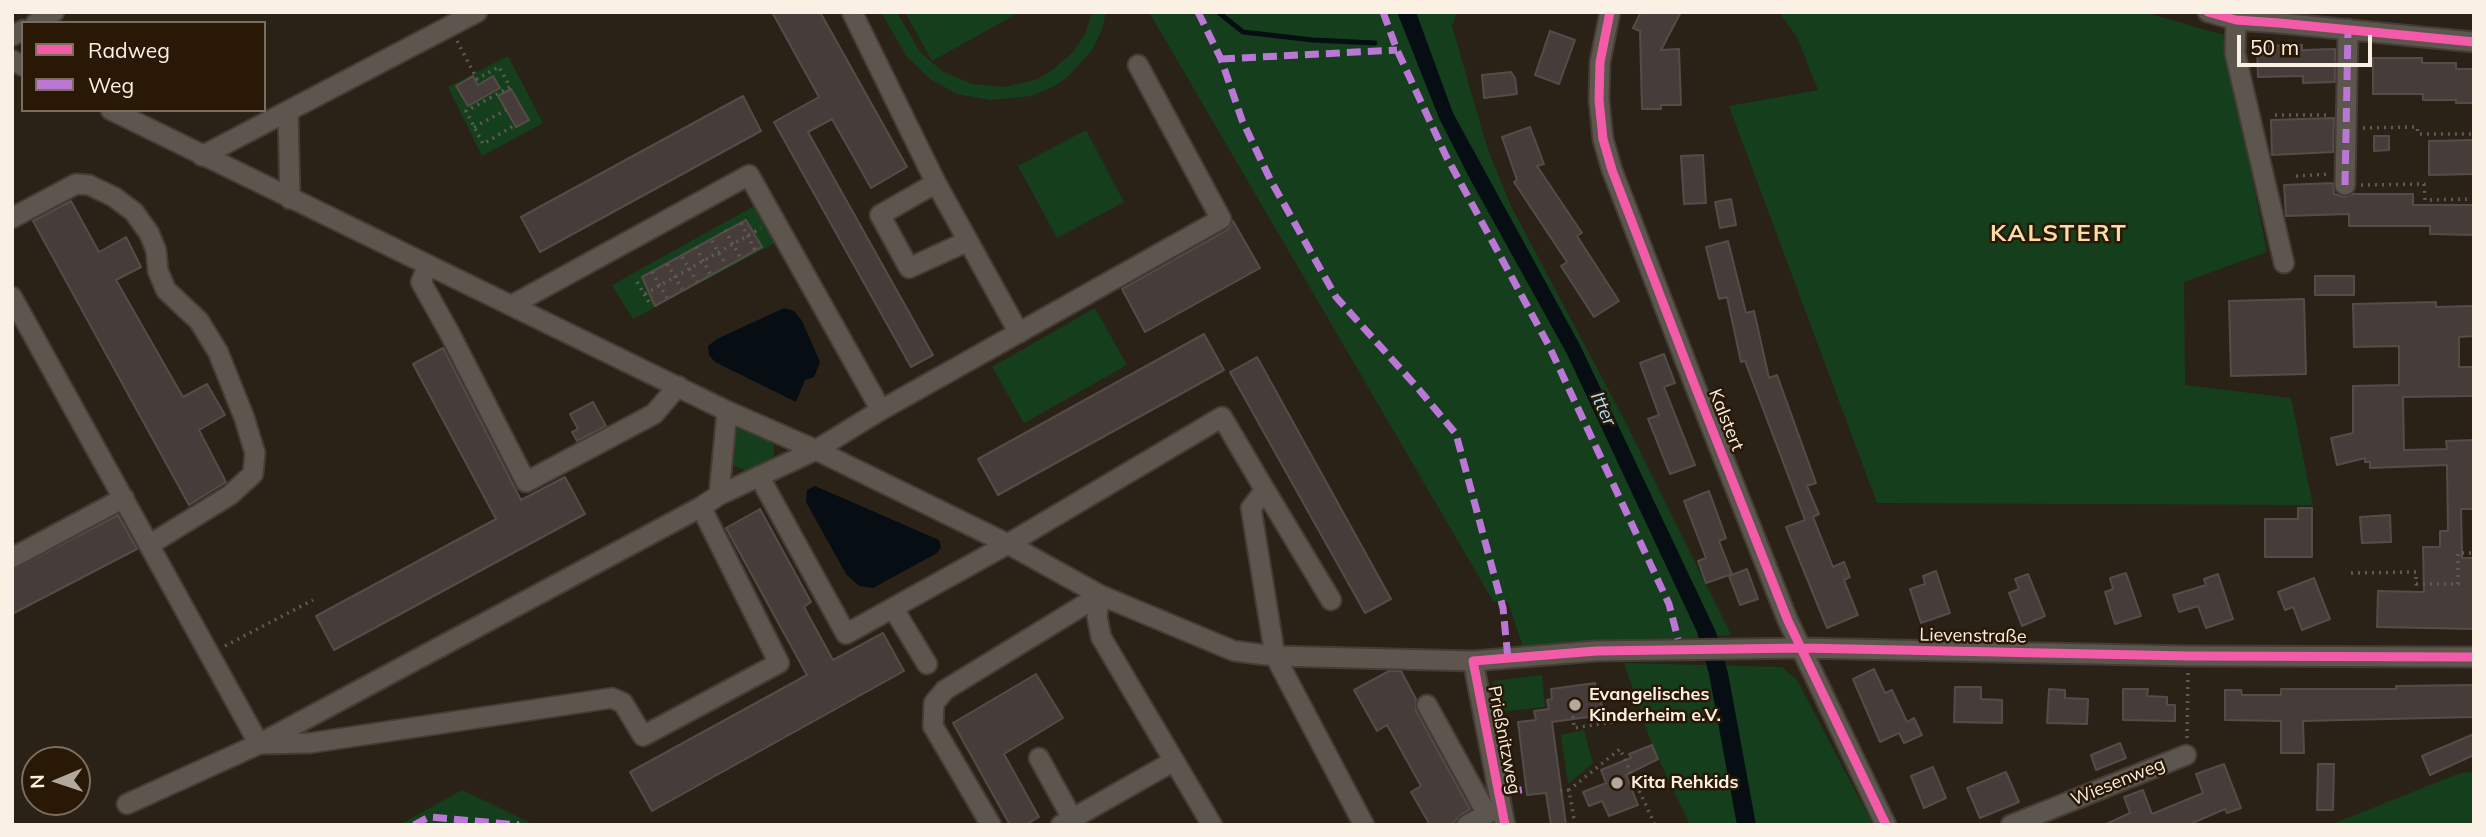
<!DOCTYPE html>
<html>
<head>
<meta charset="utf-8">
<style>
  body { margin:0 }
  #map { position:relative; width:2486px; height:837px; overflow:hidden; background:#2a2117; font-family:Mulish,sans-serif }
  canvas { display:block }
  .frame { position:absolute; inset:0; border:14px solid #fbf0e4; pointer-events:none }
  .legend { position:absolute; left:21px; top:21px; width:245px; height:91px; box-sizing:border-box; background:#281805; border:2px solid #7c6e5e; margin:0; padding:9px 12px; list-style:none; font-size:21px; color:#fbf0e4 }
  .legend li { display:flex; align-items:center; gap:14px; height:35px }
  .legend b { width:35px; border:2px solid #7c6e5e }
  .north { position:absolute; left:21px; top:746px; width:70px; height:70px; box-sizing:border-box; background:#281805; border:2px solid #7c6e5e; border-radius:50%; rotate:268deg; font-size:19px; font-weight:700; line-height:28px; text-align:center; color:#fbf0e4 }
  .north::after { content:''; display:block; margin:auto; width:24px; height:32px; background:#b2a89c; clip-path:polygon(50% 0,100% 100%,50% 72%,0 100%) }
  .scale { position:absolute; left:2237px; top:35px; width:135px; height:32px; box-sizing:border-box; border:4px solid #fbf0e4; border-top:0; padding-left:9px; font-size:21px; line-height:24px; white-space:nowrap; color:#fbf0e4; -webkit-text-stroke:5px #281805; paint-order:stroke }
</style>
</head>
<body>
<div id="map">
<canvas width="2486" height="837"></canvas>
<div class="frame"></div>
<ul class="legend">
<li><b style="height:9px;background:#f35aa7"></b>Radweg</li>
<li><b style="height:9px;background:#ba77d6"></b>Weg</li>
</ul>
<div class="north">N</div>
<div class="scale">50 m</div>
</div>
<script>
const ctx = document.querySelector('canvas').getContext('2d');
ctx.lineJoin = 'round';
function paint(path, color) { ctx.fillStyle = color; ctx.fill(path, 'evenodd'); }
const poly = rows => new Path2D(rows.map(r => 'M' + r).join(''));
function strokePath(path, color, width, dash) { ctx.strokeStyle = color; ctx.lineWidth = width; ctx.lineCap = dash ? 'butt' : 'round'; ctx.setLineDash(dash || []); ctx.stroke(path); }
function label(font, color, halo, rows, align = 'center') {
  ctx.font = font + ' Mulish,sans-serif'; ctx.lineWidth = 5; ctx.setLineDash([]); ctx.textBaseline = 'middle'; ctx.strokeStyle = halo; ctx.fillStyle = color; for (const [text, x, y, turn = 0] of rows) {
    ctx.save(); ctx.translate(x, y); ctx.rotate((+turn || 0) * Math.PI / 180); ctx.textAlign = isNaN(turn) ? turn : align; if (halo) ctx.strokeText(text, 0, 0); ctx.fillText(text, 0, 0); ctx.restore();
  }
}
const green = poly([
  [881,12,897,12,920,52,942,71,972,84,1003,87,1035,80,1050,72,1074,51,1085,34,1092,12,1106,12,1102,29,1092,50,1069,76,1058,84,1032,96,990,100,957,94,930,79,907,57],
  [905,12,1020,12,932,61],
  [1149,12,1457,12,1452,26,1488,150,1511,206,1626,423,1731,635,1524,650,1508,602,1493,601],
  [1779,12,2143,12,2224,35,2267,252,2184,282,2185,385,2291,398,2313,505,1877,503,1729,106,1818,90,1797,37],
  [508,56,543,123,482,156,448,87],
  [1086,130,1124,202,1057,238,1018,166],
  [756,205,777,242,633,319,612,285],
  [1095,308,1127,365,1024,423,992,367],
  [741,428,748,429,770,441,774,446,774,455,768,460,747,471,734,466,731,459,734,430],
  [1624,663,1782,667,1797,680,1873,825,1690,825,1652,745],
  [1542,675,1545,707,1497,712,1493,681],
  [1584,730,1593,763,1568,784,1561,735],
  [2474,772,2474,825,2330,825,2460,773],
  [462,790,535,825,399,825]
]);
const water = poly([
  [1397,12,1416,12,1453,113,1580,345,1716,632,1728,673,1756,825,1737,825,1709,674,1697,632,1567,354,1470,179,1439,118],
  [784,308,794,311,802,321,820,362,814,377,805,380,796,402,715,362,709,355,708,346,717,339],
  [815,486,939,540,941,547,937,553,873,588,859,586,846,574,806,502,807,490]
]);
const stream = poly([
  [1218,12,1243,32,1313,40,1375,43]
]);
const building = poly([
  [772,12,820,12,907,167,871,188,832,119,808,132,933,355,911,367,774,122,819,97,772,12],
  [1641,12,1681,12,1661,50,1679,49,1681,105,1661,105,1661,109,1642,109,1640,31,1633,28,1641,12],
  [1550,31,1575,40,1559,84,1535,75,1550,31],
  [2302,45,2302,50,2335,49,2335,82,2303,83,2303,76,2258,77,2257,46,2302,45],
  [2373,58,2422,58,2422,63,2456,63,2456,69,2474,69,2474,103,2456,103,2456,100,2423,100,2423,94,2373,94,2373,58],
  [1511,72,1515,78,1517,94,1484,98,1482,75,1511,72],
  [473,76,478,85,493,76,500,88,468,106,456,86,473,76],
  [511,89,529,120,516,127,498,96,511,89],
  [743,96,761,131,540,252,521,217,743,96],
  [2334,118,2333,152,2272,155,2271,120,2334,118],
  [1530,127,1544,164,1537,166,1582,233,1577,236,1619,301,1594,317,1561,266,1567,262,1514,182,1517,180,1502,137,1530,127],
  [2374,136,2389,136,2389,150,2374,151,2374,136],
  [2474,140,2474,174,2429,175,2429,141,2474,140],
  [1703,155,1706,203,1684,204,1681,156,1703,155],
  [2333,183,2334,194,2344,197,2353,194,2413,194,2413,205,2474,205,2474,235,2430,234,2430,226,2349,226,2349,214,2286,216,2284,185,2333,183],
  [1731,199,1736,225,1720,228,1715,202,1731,199],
  [71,201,99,252,126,237,141,267,116,280,183,397,207,384,225,415,199,430,226,482,189,505,33,221,71,201],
  [746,220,762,247,655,306,642,277,746,220],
  [1233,221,1260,268,1145,332,1122,289,1227,230,1233,221],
  [1728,241,1746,313,1754,311,1769,378,1777,375,1816,483,1807,486,1819,514,1813,517,1833,567,1844,562,1850,577,1844,580,1858,615,1827,628,1786,527,1805,520,1745,361,1741,362,1727,297,1719,299,1706,247,1728,241],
  [2315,276,2354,276,2354,295,2315,295,2315,276],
  [2304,299,2306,374,2231,376,2229,301,2304,299],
  [2436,302,2436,307,2474,306,2474,336,2459,337,2459,367,2474,367,2474,396,2403,397,2404,450,2447,449,2446,441,2474,440,2474,509,2461,509,2462,558,2474,558,2474,629,2377,627,2378,591,2424,592,2423,547,2440,547,2440,531,2448,531,2447,465,2370,468,2370,462,2365,462,2365,458,2337,465,2331,438,2353,433,2353,386,2399,385,2399,346,2354,347,2353,304,2436,302],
  [1204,334,1224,370,998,495,978,459,1204,334],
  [443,348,521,500,565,477,585,514,334,650,316,616,496,519,413,364,443,348],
  [1664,354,1675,383,1664,387,1695,465,1670,474,1648,419,1659,415,1640,363,1664,354],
  [1257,357,1391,599,1365,613,1230,372,1257,357],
  [593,402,606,426,577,441,572,432,578,429,570,414,593,402],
  [1709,491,1726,538,1719,541,1732,574,1706,583,1698,561,1706,558,1684,501,1709,491],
  [2298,508,2312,508,2312,557,2265,557,2265,519,2298,519,2298,508],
  [760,509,811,602,804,607,833,660,883,633,904,671,652,811,630,772,807,675,726,528,760,509],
  [118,515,137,549,12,614,12,570,118,515],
  [2390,515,2391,542,2362,543,2360,517,2390,515],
  [1747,569,1758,599,1740,605,1729,576,1747,569],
  [1936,571,1950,613,1921,623,1910,589,1925,584,1923,576,1936,571],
  [2126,573,2141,616,2115,624,2105,592,2113,589,2110,578,2126,573],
  [2028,574,2045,616,2022,626,2009,593,2019,589,2015,579,2028,574],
  [2218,574,2233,619,2206,628,2198,606,2179,612,2173,595,2206,585,2204,579,2218,574],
  [2314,578,2330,619,2302,630,2293,607,2285,610,2278,592,2314,578],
  [1874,669,1885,693,1892,690,1907,722,1914,718,1922,735,1904,743,1899,733,1880,742,1853,679,1874,669],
  [1389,671,1401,671,1416,699,1416,711,1470,809,1461,815,1451,825,1430,825,1411,792,1421,786,1387,725,1377,731,1354,690,1389,671],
  [1036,674,1063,718,1004,754,1039,817,1025,825,1010,825,953,723,1036,674],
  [1595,683,1596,694,1600,693,1603,715,1552,722,1566,825,1551,825,1546,793,1527,795,1518,722,1536,720,1534,711,1549,709,1547,700,1552,699,1551,689,1595,683],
  [2474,685,2474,717,2303,721,2304,753,2281,753,2281,721,2225,720,2225,690,2241,690,2242,695,2281,695,2281,689,2396,689,2396,686,2474,685],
  [1955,687,1981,687,1981,699,2002,700,2002,723,1954,722,1955,687],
  [2049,689,2065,690,2065,698,2088,699,2087,724,2047,723,2049,689],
  [2123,689,2148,689,2147,696,2167,697,2167,705,2175,705,2175,721,2123,720,2123,689],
  [2474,734,2474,755,2430,775,2422,756,2474,734],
  [2120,743,2126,758,2096,770,2091,755,2120,743],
  [1652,745,1658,759,1626,775,1638,805,1609,816,1602,801,1589,806,1583,792,1606,783,1601,770,1631,758,1629,754,1652,745],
  [2224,764,2241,808,2227,813,2225,809,2188,825,2104,825,2130,813,2124,797,2143,790,2152,814,2203,793,2196,774,2224,764],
  [2318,764,2334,764,2333,810,2317,810,2318,764],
  [1933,767,1946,798,1924,808,1911,776,1933,767],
  [2006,772,2019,802,1980,818,1967,788,2006,772]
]);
const path = poly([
  [457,41,477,79,499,67,510,87,466,111,483,144,515,125],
  [2275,115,2329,115],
  [474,127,506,110],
  [2363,128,2417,127,2418,134,2474,134],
  [2296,176,2329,174],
  [2361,185,2424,184,2425,200,2474,199],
  [741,223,755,250],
  [725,230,740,257],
  [712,241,726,265],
  [696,247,710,274],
  [682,257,697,282],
  [667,264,682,289],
  [652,272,667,298],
  [637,282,651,306],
  [645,294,761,228],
  [2351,573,2416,572,2416,584,2458,584,2458,553,2471,553],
  [225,646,313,600],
  [1573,716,1574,728,1613,722],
  [2187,738,2188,672],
  [1560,791,1569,790],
  [1575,825,1569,790,1620,749,1655,825]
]);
const minor = poly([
  [852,12,936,183,1019,333],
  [1610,12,1600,62,1599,100,1603,139,1612,170,1695,386,1788,621,1886,825],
  [2208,12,2236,20,2279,23,2474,42],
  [2236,20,2235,53,2284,263],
  [36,23,54,12],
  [12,36,23,30],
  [12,60,23,66],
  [111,110,727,411,816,450,1008,544,1100,595,1234,651,1275,656,1473,661,1596,651,1802,648,2189,656,2474,657],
  [288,111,290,199],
  [202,156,477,12],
  [936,183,880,215,909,268,968,241],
  [2345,185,2348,29],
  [12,218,76,184,89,185,114,197,134,212,149,233,156,250,158,271,166,290,199,321,218,352,244,417,255,453,253,474,230,495,149,545],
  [428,265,421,282,449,332,526,482,654,414,678,386],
  [12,297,259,744,310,743,612,698,623,703,643,736,779,663,701,507],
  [512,305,749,175,881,410],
  [759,476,846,634,1008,544,1222,417,1265,490],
  [719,495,727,411],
  [12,558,124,498],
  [1331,600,1265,490,1251,508,1275,656,1364,825],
  [893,608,927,664],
  [1473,661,1505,825],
  [1427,705,1487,814,1467,825],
  [1039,758,1072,818],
  [127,804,259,744,701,507,719,495,816,450,881,410,1221,219,1138,65],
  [991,825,933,726,934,703,945,690,1100,595,1097,616,1101,637,1212,825],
  [1061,825,1174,761],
  [2011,825,2186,755]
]);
const quiet = poly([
  [1198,12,1221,59,1242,120,1270,179,1336,297,1416,386,1456,434,1503,608,1508,659],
  [1383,12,1397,50,1446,156,1549,346,1669,604,1678,639],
  [1221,59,1397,50],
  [2345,185,2348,29],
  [1508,792,1526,789],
  [414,825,429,817,519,825]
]);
const cycleway = poly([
  [1610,12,1600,62,1599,100,1603,139,1612,170,1695,386,1788,621,1886,825],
  [2208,12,2236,20,2279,23,2474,42],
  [1505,825,1473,661,1596,651,1802,648,2189,656,2474,657]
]);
const markers = [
  [1575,705,7,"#b2a89c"],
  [1617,783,7,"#b2a89c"]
];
const streetNames = [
  ["Kalstert",1726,420,68],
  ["Lievenstraße",1973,636,1],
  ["Prießnitzweg",1504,740,79],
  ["Wiesenweg",2118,782,-22]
];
const poiNames = [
  ["Evangelisches",1589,695],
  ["Kinderheim e.V.",1589,716],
  ["Kita Rehkids",1631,783]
];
const waterNames = [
  ["Itter",1603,409,65]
];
const districtNames = [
  ["KALSTERT",2059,234]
];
paint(green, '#153f1c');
paint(water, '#060e13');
strokePath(stream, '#060e13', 5);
paint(building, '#463d3a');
strokePath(building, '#554c49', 2);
strokePath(minor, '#443c35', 23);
strokePath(path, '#605a53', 3.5, [2, 5]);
strokePath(minor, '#5c564e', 19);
strokePath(quiet, '#ba77d6', 7, [14, 7]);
strokePath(cycleway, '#f35aa7', 9);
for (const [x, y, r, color] of markers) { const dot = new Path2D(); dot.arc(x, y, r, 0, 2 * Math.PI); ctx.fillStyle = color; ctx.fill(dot); strokePath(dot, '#281805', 2.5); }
label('18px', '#fbf0e4', '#281805', streetNames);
label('bold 18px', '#fbf0e4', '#281805', poiNames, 'left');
label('italic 19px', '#b0dffa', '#281805', waterNames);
ctx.letterSpacing = '2px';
label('bold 24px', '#fadda4', '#281805', districtNames);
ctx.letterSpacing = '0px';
</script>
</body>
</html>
